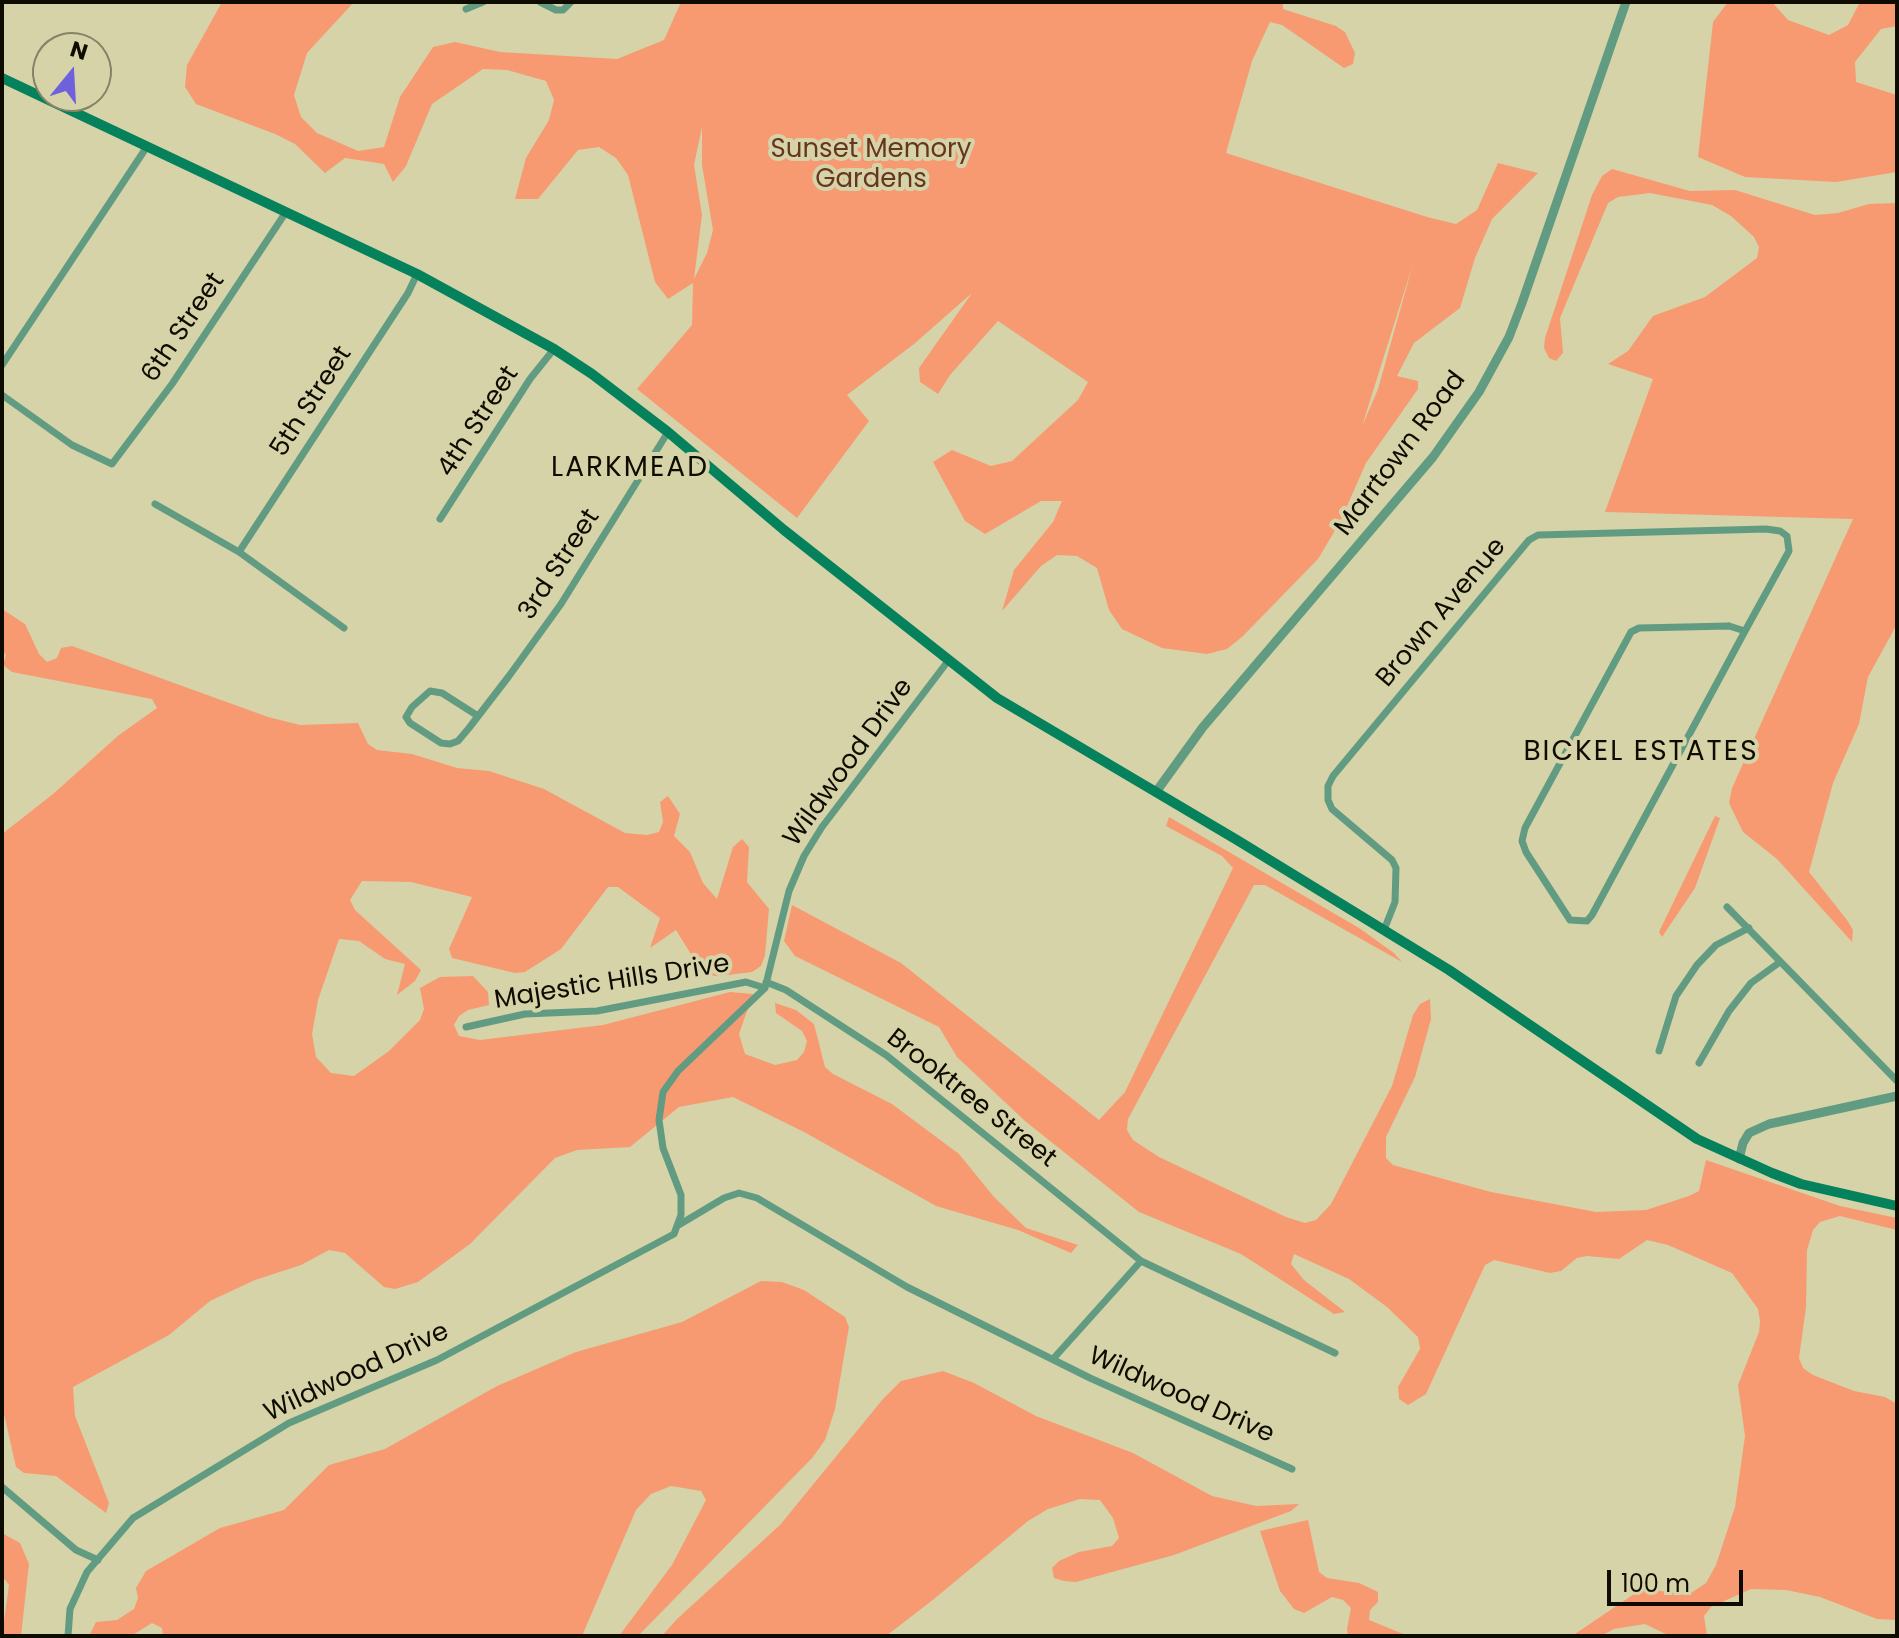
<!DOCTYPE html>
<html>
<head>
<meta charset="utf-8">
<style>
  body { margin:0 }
  #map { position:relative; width:1899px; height:1638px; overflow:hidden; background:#d6d3a9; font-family:Poppins,sans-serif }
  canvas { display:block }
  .frame { position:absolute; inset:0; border:4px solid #0e0c01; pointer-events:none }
  .north { position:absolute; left:32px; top:32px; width:80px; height:80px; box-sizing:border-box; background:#d6d3a9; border:2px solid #868366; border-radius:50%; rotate:18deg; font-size:22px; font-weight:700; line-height:32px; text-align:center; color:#0e0c01 }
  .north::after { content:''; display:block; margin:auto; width:28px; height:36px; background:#6f61db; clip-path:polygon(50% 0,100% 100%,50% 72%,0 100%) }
  .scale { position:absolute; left:1607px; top:1570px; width:136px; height:36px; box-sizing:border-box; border:4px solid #0e0c01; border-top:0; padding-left:10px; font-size:24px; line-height:28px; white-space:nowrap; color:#0e0c01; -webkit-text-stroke:6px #d6d3a9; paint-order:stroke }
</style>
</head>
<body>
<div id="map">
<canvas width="1899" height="1638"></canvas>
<div class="frame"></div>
<div class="north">N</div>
<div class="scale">100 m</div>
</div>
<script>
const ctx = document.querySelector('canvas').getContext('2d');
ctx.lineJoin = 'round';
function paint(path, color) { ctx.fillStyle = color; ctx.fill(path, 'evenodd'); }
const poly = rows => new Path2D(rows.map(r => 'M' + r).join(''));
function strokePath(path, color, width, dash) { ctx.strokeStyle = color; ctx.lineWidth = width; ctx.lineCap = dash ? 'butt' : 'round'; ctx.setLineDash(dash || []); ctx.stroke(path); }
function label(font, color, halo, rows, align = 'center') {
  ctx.font = font + ' Poppins,sans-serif'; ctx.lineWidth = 8; ctx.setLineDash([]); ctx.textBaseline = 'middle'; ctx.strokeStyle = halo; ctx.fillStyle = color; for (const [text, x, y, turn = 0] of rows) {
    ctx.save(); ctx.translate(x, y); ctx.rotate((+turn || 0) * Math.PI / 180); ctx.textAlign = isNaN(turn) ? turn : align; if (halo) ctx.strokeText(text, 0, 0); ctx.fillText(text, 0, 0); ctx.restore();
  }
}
const green = poly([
  [222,2,354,2,307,53,294,95,301,117,317,133,358,151,384,147,400,97,433,47,455,42,500,52,617,59,664,40,681,2,1283,2,1283,9,1336,26,1345,32,1355,53,1353,64,1344,68,1282,25,1270,22,1252,61,1226,153,1427,217,1456,224,1477,210,1498,163,1538,173,1492,219,1475,258,1460,308,1414,343,1397,376,1418,381,1418,389,1366,463,1340,522,1318,559,1243,636,1227,649,1207,654,1162,648,1122,629,1109,610,1097,568,1077,556,1057,555,1041,566,1002,611,1014,570,1053,522,1062,501,1041,501,985,534,965,521,933,462,952,450,991,466,1012,461,1078,400,1088,382,998,321,950,375,938,394,920,382,919,368,972,293,914,344,847,395,869,421,797,518,637,389,692,325,693,283,668,299,655,282,628,175,616,158,599,147,578,150,538,199,515,199,526,158,549,120,554,100,546,81,507,70,483,69,432,104,406,166,393,182,384,164,345,158,325,173,295,144,275,134,196,104,185,87,187,65],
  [702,127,702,165,713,230,707,253,694,279,702,215,694,165],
  [1413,264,1378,389,1363,424,1363,423],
  [1728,2,1772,2,1788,20,1829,35,1848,25,1860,2,1897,2,1897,26,1881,29,1855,62,1856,82,1897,95,1897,172,1836,182,1745,177,1698,157,1713,22],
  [1612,169,1690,191,1735,190,1815,215,1838,213,1869,204,1897,203,1897,624,1868,677,1859,724,1833,783,1809,872,1847,920,1853,930,1852,942,1777,859,1743,832,1729,803,1732,788,1853,519,1605,512,1653,379,1608,364,1628,351,1653,316,1705,297,1757,258,1759,247,1754,237,1731,216,1712,205,1650,193,1618,197,1608,203,1560,318,1563,353,1556,361,1549,358,1544,348,1545,338,1592,195,1602,176],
  [2,609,25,624,39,654,47,662,57,658,61,648,72,646,268,717,300,725,358,723,368,744,377,750,412,754,457,768,489,771,544,789,625,833,647,835,659,832,663,822,660,802,668,796,680,814,674,836,690,852,703,883,717,899,733,847,742,839,749,847,747,882,769,909,765,955,761,966,752,972,719,976,695,975,692,956,676,930,650,948,660,918,618,887,608,887,561,949,525,972,515,973,452,958,449,949,472,897,411,882,362,881,350,900,355,910,421,970,415,981,397,995,405,964,385,959,359,941,339,939,318,1000,312,1034,316,1057,331,1073,354,1076,389,1051,420,1020,424,1009,420,988,440,977,473,976,488,992,489,1005,468,1010,459,1016,454,1025,459,1036,480,1040,603,1025,730,992,753,994,739,1034,745,1054,775,1065,797,1060,804,1052,807,1041,802,1031,776,1013,775,1003,796,1010,814,1024,825,1067,833,1074,892,1104,959,1154,994,1197,1026,1228,1078,1245,1071,1253,1018,1230,936,1206,804,1132,733,1097,679,1107,630,1147,577,1150,555,1158,470,1244,418,1282,395,1289,384,1287,345,1253,329,1250,301,1265,255,1280,210,1301,169,1335,73,1387,75,1416,109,1503,106,1513,56,1476,24,1473,16,1467,2,1405,2,834,53,794,119,735,157,708,152,699,12,672,3,665,6,655,2,650],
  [1715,816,1720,818,1695,888,1662,937,1659,932],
  [1169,817,1359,928,1394,953,1402,962,1265,885,1254,885,1128,1119,1127,1130,1133,1140,1159,1157,1286,1217,1305,1223,1316,1220,1331,1204,1392,1086,1413,1015,1420,1004,1430,999,1431,1019,1415,1077,1386,1137,1386,1158,1393,1165,1491,1192,1596,1212,1646,1210,1689,1196,1699,1191,1706,1160,1840,1206,1897,1218,1897,1230,1840,1216,1820,1222,1813,1230,1807,1250,1806,1307,1799,1358,1803,1368,1813,1375,1854,1391,1885,1397,1897,1404,1897,1620,1877,1619,1820,1597,1786,1590,1751,1589,1711,1607,1704,1616,1707,1636,1670,1636,1645,1624,1614,1629,1601,1636,1572,1636,1637,1592,1647,1589,1688,1595,1706,1583,1716,1565,1735,1507,1745,1436,1738,1385,1759,1332,1760,1321,1758,1309,1732,1273,1668,1245,1647,1240,1619,1259,1587,1256,1577,1258,1561,1271,1550,1273,1494,1260,1485,1265,1426,1394,1408,1405,1399,1399,1398,1387,1420,1349,1418,1337,1387,1307,1349,1279,1294,1254,1291,1264,1304,1280,1345,1312,1334,1314,1241,1254,1139,1212,1025,1121,957,1057,939,1027,795,956,784,941,792,905,901,963,1099,1120,1125,1092,1233,868,1222,856,1166,826],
  [761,1281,782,1282,804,1290,845,1317,849,1327,835,1409,825,1440,813,1457,638,1636,619,1636,672,1565,706,1500,701,1491,671,1486,651,1494,636,1510,582,1636,163,1636,162,1628,152,1623,131,1636,89,1636,96,1622,117,1620,134,1609,138,1598,136,1588,146,1571,220,1528,284,1510,329,1465,385,1449,497,1386,576,1352,682,1322],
  [943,1371,974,1383,1036,1416,1133,1453,1212,1496,1256,1506,1299,1504,1291,1511,1174,1555,1076,1582,1064,1581,1054,1578,1052,1568,1059,1561,1079,1552,1112,1546,1119,1538,1113,1518,1100,1500,1080,1499,1048,1509,1028,1521,934,1599,886,1636,662,1636,677,1619,780,1525,883,1399,901,1381],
  [1308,1520,1319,1572,1327,1578,1359,1583,1378,1592,1378,1602,1370,1610,1369,1620,1408,1636,1348,1636,1347,1629,1351,1608,1343,1600,1332,1597,1304,1613,1294,1609,1280,1591,1260,1531],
  [2,1533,20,1543,29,1564,21,1636,2,1636,9,1585,2,1576]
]);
const minor = poly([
  [540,2,556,10,563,10,571,2],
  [466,9,483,2],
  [2,365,146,148],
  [2,395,72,445,112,464,172,384,286,212],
  [155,504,239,552,344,628],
  [440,519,530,379,554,349],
  [239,552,408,293,417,274],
  [1729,626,1745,631,1592,915,1587,921,1570,920,1526,852,1522,841,1525,828,1631,632,1639,628,1729,626],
  [478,716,442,693,430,691,412,707,406,717,410,723,441,743,450,744,458,741,469,728,509,676,561,604,668,432],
  [1727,907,1897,1081],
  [1384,930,1395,902,1396,868,1392,860,1332,809,1328,800,1328,786,1333,776,1529,540,1538,535,1766,529,1780,531,1787,536,1789,551,1745,631],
  [766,982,786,990,886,1055,1141,1261,1335,1353],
  [466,1027,525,1014,597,1011,746,982,765,988],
  [1659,1051,1676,996,1697,965,1716,945,1749,928],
  [1699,1063,1729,1011,1751,983,1780,962],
  [677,1226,724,1198,739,1193,757,1198,907,1287,1090,1378,1292,1469],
  [1053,1359,1141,1261],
  [2,1487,76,1550,98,1560],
  [68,1636,70,1609,87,1572,133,1518,289,1423,437,1360,674,1234,681,1215,681,1195,663,1148,659,1120,663,1092,678,1071,765,988,789,891,804,856,822,827,948,661]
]);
const tertiary = poly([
  [1156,792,1203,727,1433,457,1479,392,1509,337,1522,303,1626,2],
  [1739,1159,1743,1143,1749,1133,1769,1124,1897,1096]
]);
const secondary = poly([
  [2,78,417,274,554,349,592,374,668,432,784,530,997,698,1237,840,1449,970,1697,1139,1772,1173,1801,1184,1897,1206]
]);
const parkNames = [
  ["Sunset Memory",871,150],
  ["Gardens",871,180]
];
const streetNames = [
  ["6th Street",184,328,-56],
  ["5th Street",312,402,-57],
  ["4th Street",479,422,-57],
  ["Marrtown Road",1401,454,-53],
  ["3rd Street",560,565,-57],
  ["Brown Avenue",1442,613,-50],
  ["Wildwood Drive",849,763,-54],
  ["Majestic Hills Drive",612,983,-9],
  ["Brooktree Street",971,1099,38],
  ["Wildwood Drive",357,1373,-25],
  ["Wildwood Drive",1181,1396,24]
];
const neighbourhoodNames = [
  ["LARKMEAD",630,469],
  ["BICKEL ESTATES",1641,753]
];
paint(green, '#f79a71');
strokePath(minor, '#619c82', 7);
strokePath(tertiary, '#619c82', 9);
strokePath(secondary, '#05815c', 10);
label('26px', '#67361f', '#d6d3a9', parkNames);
label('26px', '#0e0c01', '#d6d3a9', streetNames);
ctx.letterSpacing = '2px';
label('28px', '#0e0c01', '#d6d3a9', neighbourhoodNames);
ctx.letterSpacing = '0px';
</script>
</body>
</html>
